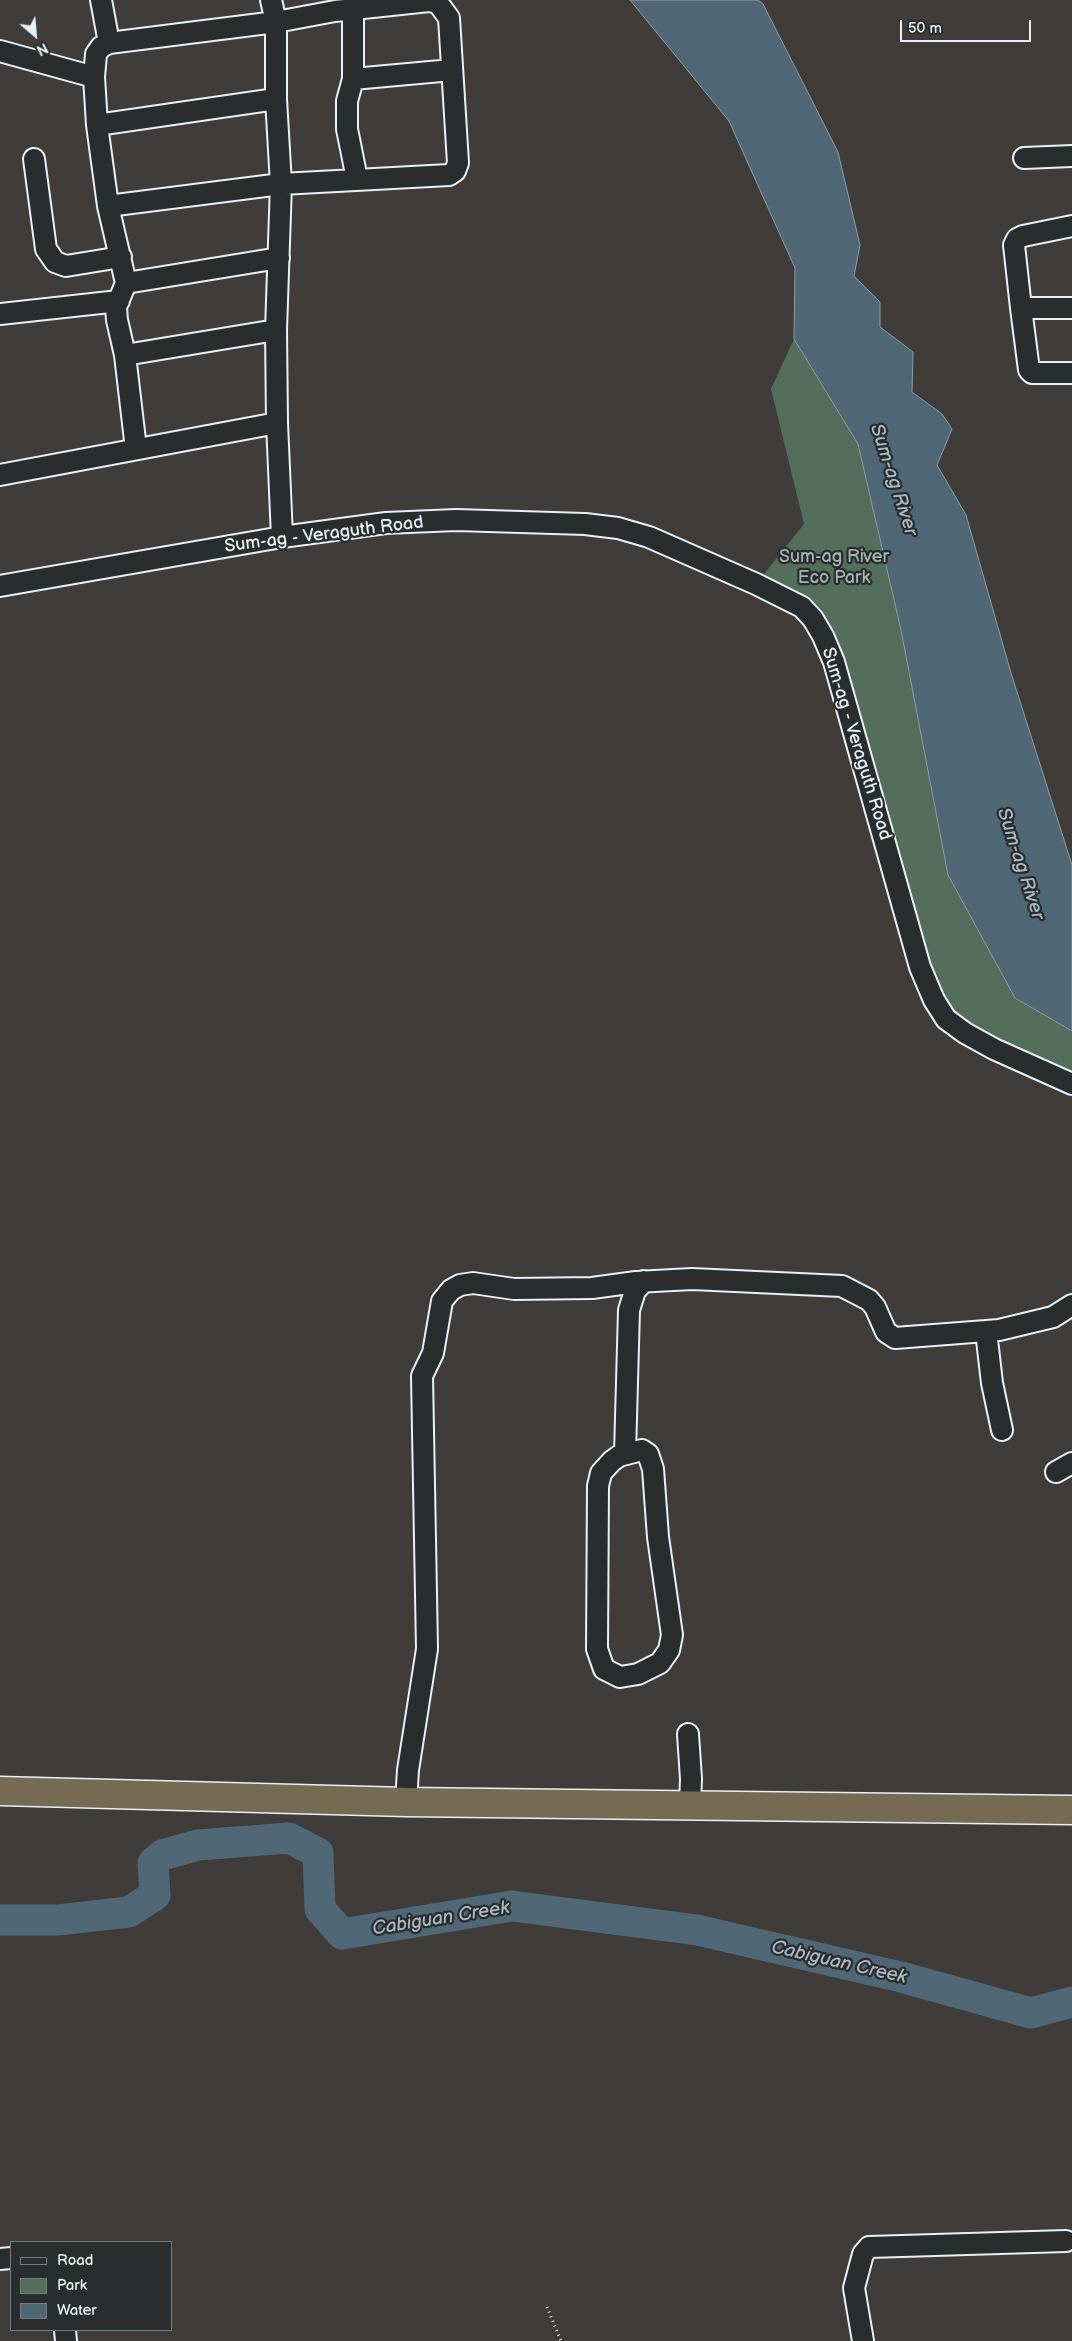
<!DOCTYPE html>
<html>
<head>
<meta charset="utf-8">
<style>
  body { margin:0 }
  #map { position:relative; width:1072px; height:2341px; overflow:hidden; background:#3f3c3a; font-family:"Balsamiq Sans",sans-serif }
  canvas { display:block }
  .legend { position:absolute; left:10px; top:2241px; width:162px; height:90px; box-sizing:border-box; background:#2a2d2e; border:1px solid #767b7f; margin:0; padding:6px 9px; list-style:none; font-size:15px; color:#e8f1f8 }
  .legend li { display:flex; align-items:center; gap:10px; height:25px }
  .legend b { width:25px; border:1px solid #767b7f }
  .north { position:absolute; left:10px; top:10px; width:50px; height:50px; -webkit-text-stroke:4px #2a2d2e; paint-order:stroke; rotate:153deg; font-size:14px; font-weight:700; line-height:20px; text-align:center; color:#e8f1f8 }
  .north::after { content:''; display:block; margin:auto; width:18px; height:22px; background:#e8f1f8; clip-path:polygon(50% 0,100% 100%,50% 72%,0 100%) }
  .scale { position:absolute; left:900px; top:20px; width:131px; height:22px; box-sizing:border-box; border:2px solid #e8f1f8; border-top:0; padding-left:6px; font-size:15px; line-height:18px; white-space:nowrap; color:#e8f1f8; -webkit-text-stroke:4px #2a2d2e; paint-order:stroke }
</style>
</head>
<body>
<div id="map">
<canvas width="1072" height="2341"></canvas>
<ul class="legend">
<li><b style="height:6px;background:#2a2d2e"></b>Road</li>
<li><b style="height:14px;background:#546e5c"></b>Park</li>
<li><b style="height:14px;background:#506875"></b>Water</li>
</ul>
<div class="north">N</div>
<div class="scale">50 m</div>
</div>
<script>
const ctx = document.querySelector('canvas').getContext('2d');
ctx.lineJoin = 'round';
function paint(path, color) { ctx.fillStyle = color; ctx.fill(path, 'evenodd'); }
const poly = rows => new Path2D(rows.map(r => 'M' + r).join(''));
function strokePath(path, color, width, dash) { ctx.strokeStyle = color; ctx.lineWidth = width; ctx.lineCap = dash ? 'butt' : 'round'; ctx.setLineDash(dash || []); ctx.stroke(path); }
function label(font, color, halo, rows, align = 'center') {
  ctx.font = font + ' "Balsamiq Sans",sans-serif'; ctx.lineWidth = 4.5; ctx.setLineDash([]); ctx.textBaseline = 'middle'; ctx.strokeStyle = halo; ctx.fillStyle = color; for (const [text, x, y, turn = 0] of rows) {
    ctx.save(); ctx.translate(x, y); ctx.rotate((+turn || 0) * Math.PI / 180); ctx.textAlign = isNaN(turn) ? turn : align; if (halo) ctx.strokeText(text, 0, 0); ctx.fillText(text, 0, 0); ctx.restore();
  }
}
const green = poly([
  [794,339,858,444,901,630,1015,998,1072,1031,1072,1084,946,1019,823,636,756,584,804,524,771,389]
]);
const water = poly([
  [630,0,758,0,763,4,838,152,860,245,854,276,880,302,880,327,913,352,912,392,942,414,952,429,937,465,966,515,1011,673,1072,865,1072,1031,1015,998,948,875,901,630,858,444,794,339,795,268,729,121,630,0]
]);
const river = poly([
  [0,1920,58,1920,129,1912,155,1895,153,1863,162,1855,198,1845,289,1838,318,1853,320,1909,342,1934,512,1906,697,1930,901,1977,1031,2013,1072,2002]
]);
const path = poly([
  [547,2307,561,2341]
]);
const street = poly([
  [101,0,109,43,276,22,335,11,429,1,438,3,449,18,458,163,455,171,449,175,281,184,276,330,277,423,282,537],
  [353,10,353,79,347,101,347,129,357,179],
  [109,43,101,47,96,54,94,77,97,125,108,206,126,283,116,307,117,320,125,355,136,449],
  [0,51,94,77],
  [353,79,452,70],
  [97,125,276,99],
  [1024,158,1072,156],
  [34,159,46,249,55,262,66,266,121,257],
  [108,206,281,184,276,99,276,22,271,0],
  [1072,226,1023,236,1017,239,1014,245,1021,308,1072,308],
  [126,283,279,258],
  [1021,308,1029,370,1032,373,1072,373],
  [0,314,119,301],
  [125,355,276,330],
  [0,475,277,423],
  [0,586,282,537,386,523,456,520,585,524,618,528,649,537,756,584,802,607,813,619,823,636,834,662,920,967,934,1000,946,1019,965,1033,994,1049,1072,1084],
  [986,1331,992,1383,1002,1430],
  [642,1450,648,1454,653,1469,658,1537,672,1635,669,1650,660,1663,638,1674,620,1677,604,1669,597,1649,598,1486,601,1473,612,1461,619,1456,642,1450],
  [625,1454,629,1310,635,1291,644,1281],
  [1056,1472,1072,1463],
  [688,1734,691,1779,690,1805],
  [406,1802,408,1770,427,1649,422,1376,433,1353,442,1301,451,1290,460,1285,473,1283,514,1289,592,1288,636,1282,692,1279,842,1286,869,1300,875,1307,886,1332,895,1338,999,1330,1053,1317,1072,1305],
  [0,2259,11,2258],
  [65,2330,66,2341],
  [863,2341,854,2288,863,2254,869,2247,1066,2241]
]);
const highway = poly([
  [0,1791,406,1802,1072,1810]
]);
const streetNames = [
  ["Sum-ag - Veraguth Road",324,535,-7],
  ["Sum-ag - Veraguth Road",856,744,73]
];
const parkNames = [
  ["Sum-ag River",834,557],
  ["Eco Park",834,578]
];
const waterNames = [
  ["Sum-ag River",893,480,72],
  ["Sum-ag River",1020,864,72],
  ["Cabiguan Creek",441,1919,-9],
  ["Cabiguan Creek",839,1963,13]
];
paint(green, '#546e5c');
paint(water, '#506875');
strokePath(water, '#8d9fa9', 1);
strokePath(river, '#506875', 31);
strokePath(street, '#e8f1f8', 24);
strokePath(highway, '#e8f1f8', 31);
strokePath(path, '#e8f1f8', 3, [1, 4]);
strokePath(street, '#2a2d2e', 20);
strokePath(highway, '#746b52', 28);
label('18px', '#e8f1f8', '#2a2d2e', streetNames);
label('18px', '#a5b6b2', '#2a2d2e', parkNames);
label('italic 19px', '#abbac4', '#2a2d2e', waterNames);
</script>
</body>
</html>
